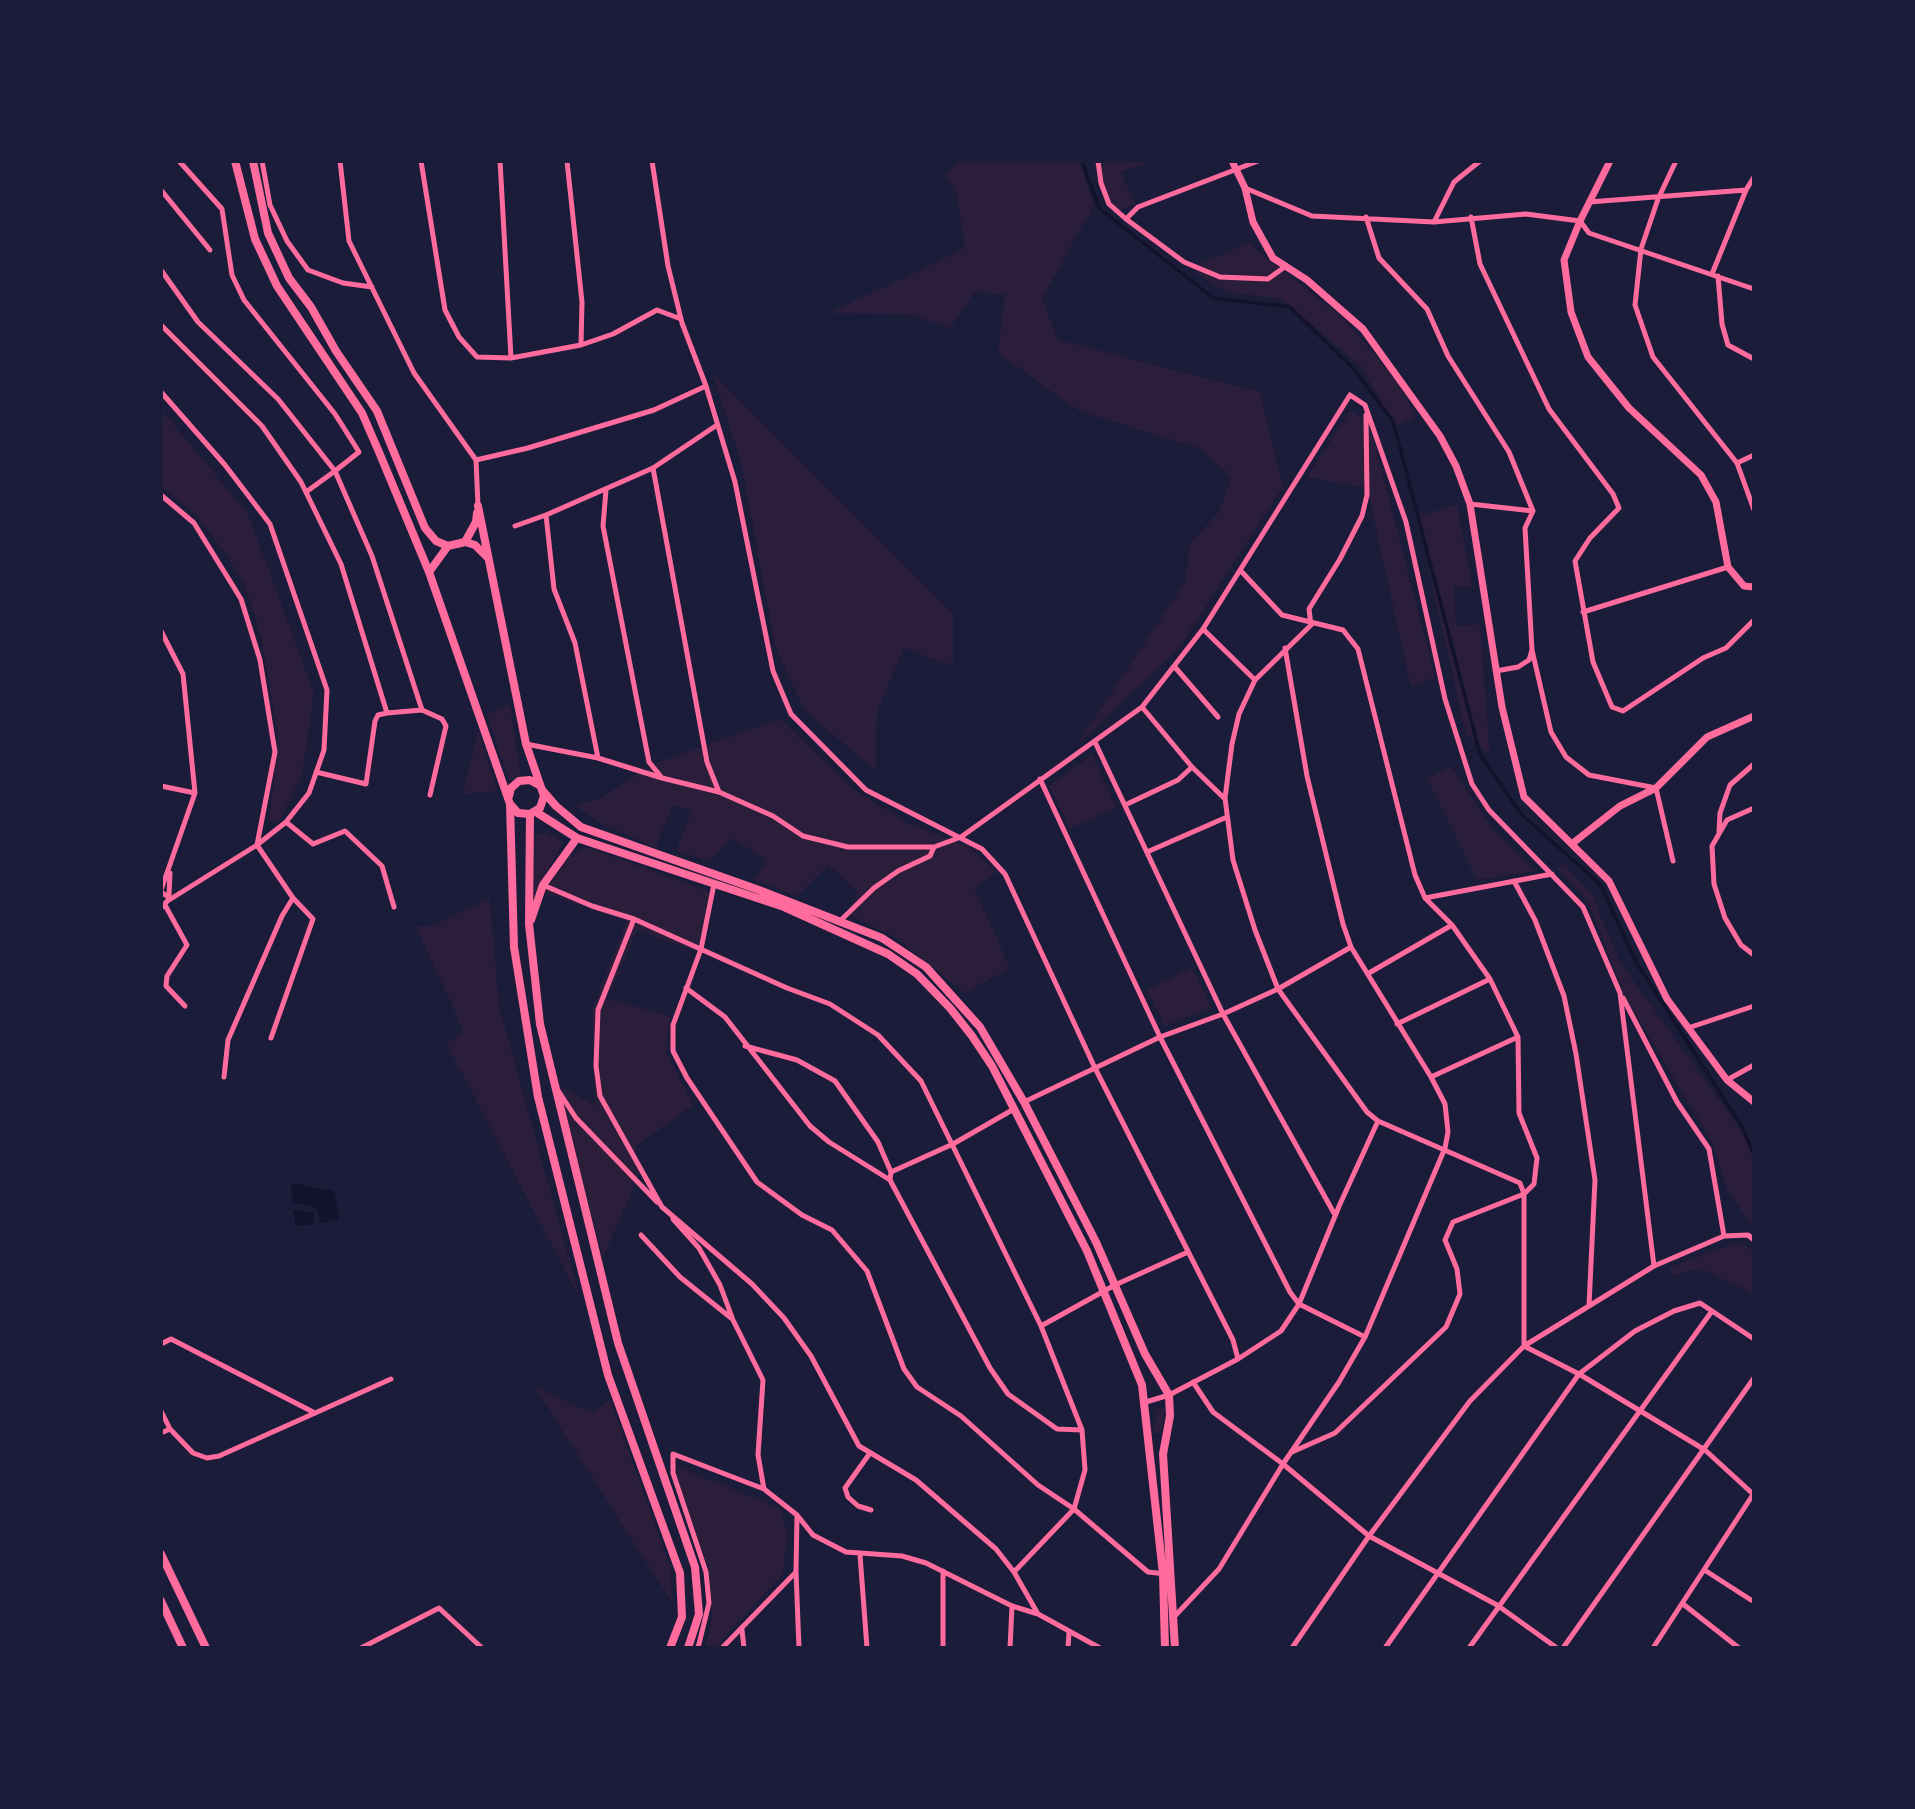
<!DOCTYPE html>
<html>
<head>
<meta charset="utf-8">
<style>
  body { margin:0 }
  #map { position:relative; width:1915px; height:1809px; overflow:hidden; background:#1b1b3a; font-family:Overpass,sans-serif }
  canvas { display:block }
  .frame { position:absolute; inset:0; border:163px solid #1b1b3a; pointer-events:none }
</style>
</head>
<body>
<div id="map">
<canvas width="1915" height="1809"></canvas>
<div class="frame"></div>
</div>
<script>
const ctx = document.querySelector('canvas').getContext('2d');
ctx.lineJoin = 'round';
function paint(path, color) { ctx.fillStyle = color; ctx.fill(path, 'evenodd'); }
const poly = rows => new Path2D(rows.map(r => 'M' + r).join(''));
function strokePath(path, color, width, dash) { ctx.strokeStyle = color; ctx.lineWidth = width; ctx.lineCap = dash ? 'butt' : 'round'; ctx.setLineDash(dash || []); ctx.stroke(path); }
const green = poly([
  [960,161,1079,161,1094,205,1042,298,1058,340,1260,392,1283,486,1179,648,1076,746,1185,583,1190,543,1218,513,1232,477,1199,448,1079,411,998,353,1005,294,975,292,950,328,910,314,830,313,965,248,956,190,946,174],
  [1092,161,1157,161,1121,172,1135,204,1117,212],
  [1248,243,1342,317,1396,379,1416,416,1395,427,1362,367,1281,299,1227,292,1194,272,1202,263],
  [713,374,953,613,953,666,904,648,877,711,876,771,804,710,775,646,742,466],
  [161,409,248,514,314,693,302,775,278,823,269,821,278,741,261,635,245,585,223,549,194,513,161,486],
  [1350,411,1369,422,1435,677,1411,687,1367,488,1307,477],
  [1457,504,1472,586,1454,586,1456,626,1480,624,1490,756,1466,733,1432,585,1420,516],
  [510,705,521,778,509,781,487,713],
  [780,719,853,789,911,825,968,846,997,872,974,888,1010,968,965,993,896,938,847,914,858,894,829,864,797,896,754,880,768,860,730,838,711,861,676,851,692,811,672,805,656,848,598,822,576,806,600,798,659,762],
  [478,731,497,791,463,794],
  [1092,755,1116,807,1070,828,1049,786],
  [1451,766,1494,831,1535,871,1477,880,1427,779],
  [545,832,563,842,528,908,529,847,534,836],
  [587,847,714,893,696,951,637,930,607,999,670,1016,666,1052,693,1105,635,1147,640,1171,603,1258,557,1084,595,1106,592,1009,627,921,544,893,570,855],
  [1563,863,1592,895,1620,962,1745,1136,1754,1159,1754,1229,1726,1187,1713,1144,1626,998,1587,900,1557,869],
  [490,899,499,1006,580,1299,446,1043,464,1032,416,926,428,927],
  [1192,968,1211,1007,1165,1026,1147,990],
  [1738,1242,1754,1251,1754,1294,1699,1268,1674,1275,1668,1268],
  [535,1387,593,1413,610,1399,671,1569,672,1603],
  [1165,1408,1161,1434,1153,1433,1157,1409],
  [678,1467,781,1509,787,1537,783,1574,715,1648,705,1648,712,1621,709,1570,676,1480]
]);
const water = poly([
  [291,1183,334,1191,339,1219,320,1223,317,1208,292,1202],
  [293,1210,314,1213,314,1224,296,1226]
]);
const stream = poly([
  [1082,161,1099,208,1213,298,1290,307,1352,367,1393,421,1480,754,1521,814,1600,884,1636,962,1742,1127,1754,1155]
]);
const minor = poly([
  [179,161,222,209,232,275,244,300,335,414,359,452,335,471,372,556,422,710],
  [262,161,270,205,287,241,308,270,343,283,372,287],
  [340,161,349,241,414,373,476,460,478,506],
  [421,161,445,310,459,337,477,357,511,358,581,345,613,334,657,310,681,319],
  [500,161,511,358],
  [567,161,582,302,581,345],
  [652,161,668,266,682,323,706,386,735,482,773,671,791,714,866,790,982,849,1005,874,1094,1066,1233,1340,1238,1359],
  [1098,161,1101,183,1109,204,1126,219],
  [1258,161,1138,207,1126,219,1184,262,1220,277,1268,279,1286,266],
  [1676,161,1658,199,1641,249,1635,305,1653,357,1737,463,1754,510],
  [1245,188,1312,216,1434,222,1526,214,1580,221,1589,233,1754,289],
  [161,190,210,250],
  [1589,202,1746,190,1754,177],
  [1366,217,1379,258,1427,309,1448,356,1509,452,1533,511,1525,528,1532,650,1551,732,1566,757,1589,775,1656,788,1673,861],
  [1471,217,1480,264,1549,409,1613,494,1619,508,1590,538,1575,561,1593,662,1612,707,1623,711,1703,658,1726,648,1754,620],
  [1434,222,1454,182,1480,161],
  [161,270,198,322,278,399,335,471,306,492],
  [1712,274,1746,190],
  [1718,276,1722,324,1728,345,1754,359],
  [161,325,262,426,301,482,341,564,387,713,378,715,375,721,366,784,316,772],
  [161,392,225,465,270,524,327,690,324,750,309,793,286,822,257,845,169,900],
  [476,460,528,448,654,410,706,386],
  [1737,463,1754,455],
  [653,468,707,762,719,792],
  [606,490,603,526,649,762,662,778,719,792,773,816,803,836,848,847,934,847,961,837,1142,707,1203,629,1350,395,1365,405,1406,522,1445,699,1472,784,1489,810,1583,907,1620,993,1654,1266],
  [161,495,194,523,241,599,260,660,275,752,257,845,293,898,313,919,271,1038],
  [1470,504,1533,511],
  [515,526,546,515],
  [1240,570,1282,615,1343,630,1358,649,1415,875,1425,898,1452,925,1490,979,1518,1037,1519,1113,1537,1158,1534,1184,1524,1194,1453,1222,1445,1240,1457,1269,1460,1294,1446,1327,1335,1433,1292,1452],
  [1583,612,1728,567],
  [1311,625,1255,680,1239,714,1232,744,1225,798,1233,860,1255,930,1278,989,1367,1112,1378,1121,1520,1183,1524,1194,1524,1346,1579,1374,1705,1450,1753,1494],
  [1311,625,1309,609,1340,559,1362,516,1367,495,1366,415],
  [1203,629,1255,680],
  [161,631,183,674,195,793,161,890],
  [1174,666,1218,717],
  [1496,671,1518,667,1529,660,1532,650],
  [1142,707,1192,767,1224,798],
  [387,713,422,710,442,719,446,726,430,795],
  [1095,742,1223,1014,1335,1215],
  [526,744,598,758,662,778],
  [598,758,575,643,554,589,546,515,653,468,717,425],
  [1040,779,1160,1037,1290,1292,1299,1304,1365,1337],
  [161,786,195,793],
  [1125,805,1178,780,1192,767],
  [1754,808,1727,820,1712,846,1714,884,1725,918,1741,945,1754,955],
  [286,822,313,844,345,831,382,866,394,907],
  [1719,832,1720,813,1730,785,1754,764],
  [1147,852,1227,817],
  [1514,881,1535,920,1564,996,1576,1054,1595,1180,1589,1305],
  [714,884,701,949,673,1025,673,1051,687,1078,757,1182,802,1215,832,1230,867,1271,904,1369,917,1387,961,1416,1038,1485,1074,1509,1148,1572,1166,1574],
  [543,885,592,906,634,919,787,988,830,1004,878,1035,921,1081,1041,1326,1082,1430,1085,1470,1074,1509,1014,1572],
  [161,892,170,898,161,908],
  [169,895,170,873],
  [1425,898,1552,874],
  [165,905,187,945,167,976,166,986,185,1006],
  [634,919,598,1010,596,1066,600,1096,662,1207,752,1284,784,1318,811,1356,859,1446,916,1480,996,1549,1014,1572,1038,1614],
  [840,921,874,888,898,871,930,856,934,847],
  [1369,973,1452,925],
  [686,988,725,1017,810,1126,829,1142,890,1180],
  [1623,998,1677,1102,1709,1149,1724,1236],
  [1397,1024,1490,979],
  [1688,1028,1754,1006],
  [745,1046,797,1060,835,1081,878,1142,891,1172,890,1180,990,1368,1008,1394,1057,1429,1082,1430],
  [224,1077,228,1040,282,916,293,898],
  [1431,1077,1518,1037],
  [1727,1080,1754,1065],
  [559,1092,576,1118,657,1202],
  [1024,1102,1160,1037,1223,1014,1278,989,1351,947],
  [891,1172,953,1144,1014,1109],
  [673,1219,699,1248,720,1285,733,1320,763,1380,758,1455,764,1489,797,1515,813,1535,846,1552,902,1556,926,1563,1012,1606,1038,1614,1100,1648],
  [641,1235,680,1277,731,1318],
  [1041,1326,1115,1285,1188,1252],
  [161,1344,171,1339,315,1413],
  [1193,1382,1213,1412,1283,1464,1369,1536,1497,1605,1557,1648],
  [1146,1402,1169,1395,1238,1359,1281,1331,1299,1304,1340,1204,1378,1121],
  [161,1411,170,1429],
  [161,1433,170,1429,193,1453,207,1458,219,1456,391,1379],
  [870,1453,845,1488,848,1497,858,1506,871,1510],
  [860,1555,867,1648],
  [1706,1571,1751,1600],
  [796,1572,799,1648],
  [1683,1604,1739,1648],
  [1173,1618,1219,1569,1283,1464,1339,1382,1365,1337,1445,1148,1448,1132,1445,1104,1431,1077,1351,947,1343,924,1307,776,1285,648],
  [742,1630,744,1648],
  [361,1648,439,1608,482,1648],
  [698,1648,709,1603,706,1572,673,1473,673,1454,764,1489],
  [722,1648,796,1572,797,1515],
  [943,1648,943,1571],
  [1010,1648,1012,1606],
  [1068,1648,1069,1632],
  [1292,1648,1369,1536,1470,1401,1524,1346,1654,1266,1724,1236,1748,1235,1754,1240],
  [1385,1648,1579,1374,1635,1331,1674,1311,1700,1303,1754,1339],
  [1469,1648,1712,1311],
  [1563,1648,1754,1378],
  [1653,1648,1754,1493]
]);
const tertiary = poly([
  [1232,161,1245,188,1253,222,1273,258,1307,280,1363,329,1440,436,1456,466,1470,504,1502,707,1524,797,1609,881,1667,999,1727,1080,1754,1102],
  [1610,161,1580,221,1564,260,1571,312,1588,357,1629,408,1701,475,1716,502,1728,567,1744,586,1754,587],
  [1573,843,1620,806,1656,788,1707,737,1754,716]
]);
const secondary = poly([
  [235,161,255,239,277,286,362,413,379,452,429,572,510,804,518,813,530,814,540,808,544,796,526,744,478,506],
  [253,161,268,233,289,278,311,307,336,351,377,411,425,528,436,541,448,546],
  [465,542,476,522,477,513],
  [429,572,448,546,465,542,475,545,487,557],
  [542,790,556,806,581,827,759,890,882,938,926,967,980,1027,1024,1102,1096,1242,1145,1354,1169,1395,1170,1416,1163,1454,1175,1648],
  [509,796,511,788,519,781,530,780,539,785],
  [510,804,514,947,538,1097,608,1375,680,1573,682,1617,670,1648],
  [536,812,577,838,784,907,888,954,917,974,950,1008,972,1036,992,1066,1087,1251,1142,1385,1163,1574,1165,1648],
  [530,814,529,924,540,1024,618,1343,695,1567,699,1614,688,1648],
  [531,920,543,885,577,838],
  [161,1554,206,1648],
  [161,1601,183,1648]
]);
paint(green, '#2a1e3b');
paint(water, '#12122b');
strokePath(stream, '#12122b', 3.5);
strokePath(minor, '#ff6b9d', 5);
strokePath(tertiary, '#ff6b9d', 7);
strokePath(secondary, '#ff6b9d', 8);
</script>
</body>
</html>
